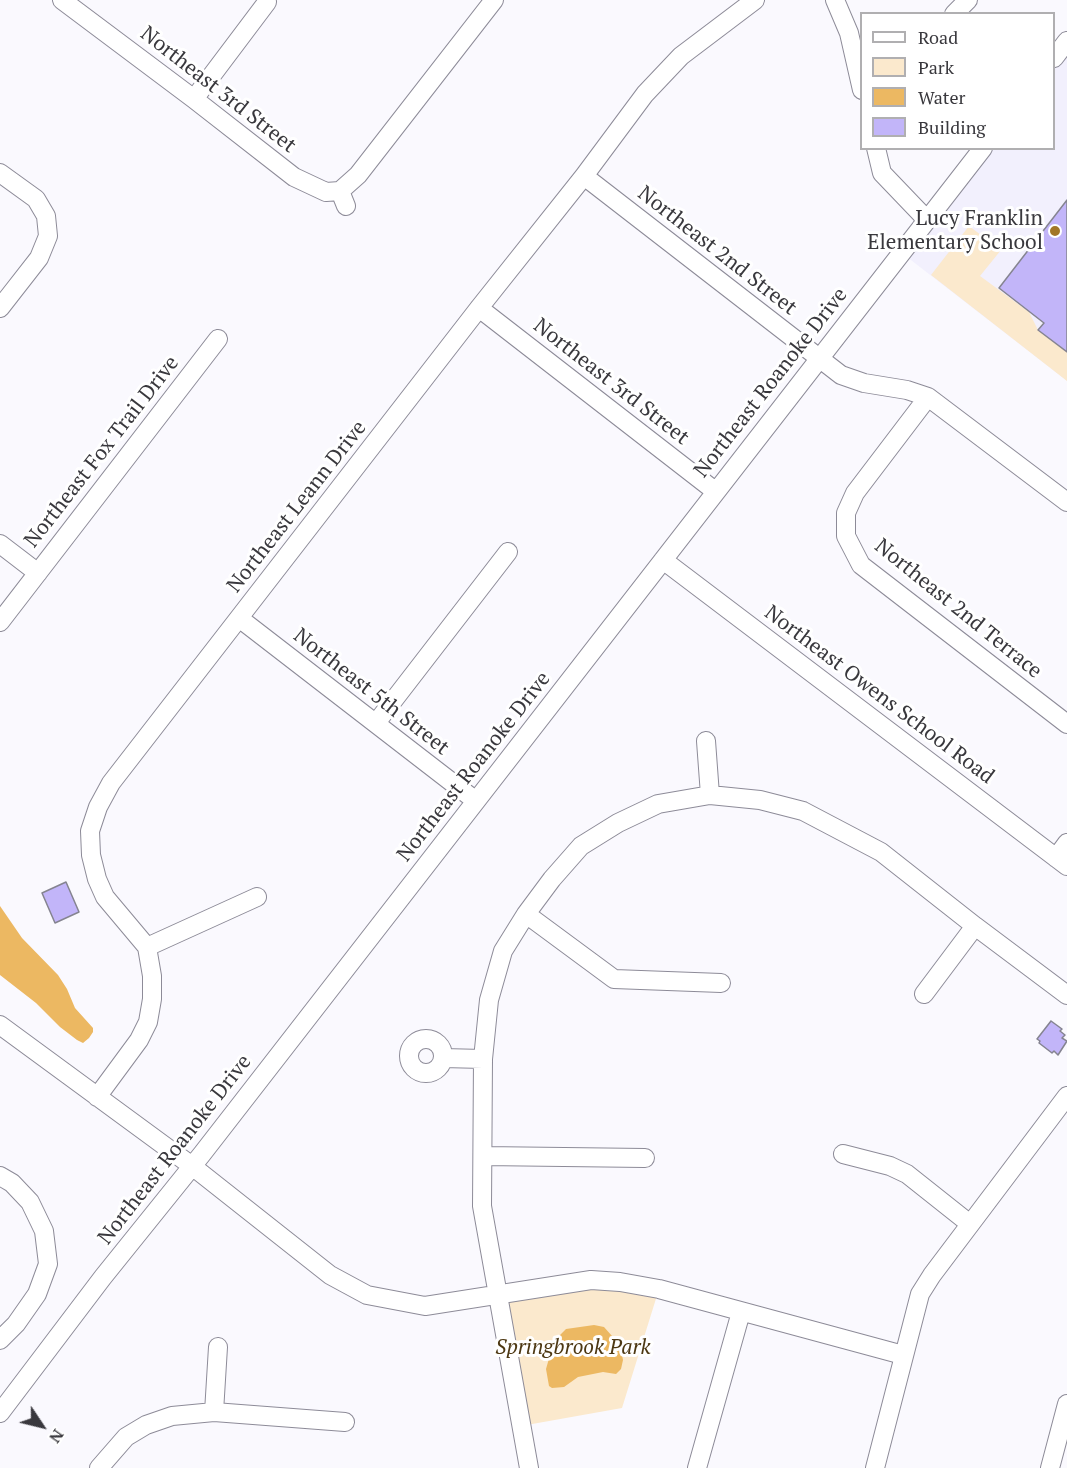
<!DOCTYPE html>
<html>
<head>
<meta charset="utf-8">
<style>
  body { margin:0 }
  #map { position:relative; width:1067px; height:1468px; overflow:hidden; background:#faf9fe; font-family:"PT Serif",serif }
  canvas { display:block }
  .legend { position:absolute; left:860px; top:12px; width:195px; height:138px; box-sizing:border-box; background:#fff; border:2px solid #b0afb1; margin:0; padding:8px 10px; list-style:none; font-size:18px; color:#39383d }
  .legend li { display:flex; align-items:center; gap:12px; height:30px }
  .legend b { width:30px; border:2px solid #b0afb1 }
  .north { position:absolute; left:12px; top:1396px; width:60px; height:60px; -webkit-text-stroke:4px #fff; paint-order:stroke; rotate:125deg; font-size:16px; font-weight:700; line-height:24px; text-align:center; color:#39383d }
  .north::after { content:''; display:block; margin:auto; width:21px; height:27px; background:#39383d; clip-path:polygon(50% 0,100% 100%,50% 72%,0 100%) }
</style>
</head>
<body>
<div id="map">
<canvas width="1067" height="1468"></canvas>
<ul class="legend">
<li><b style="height:8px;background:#fff"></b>Road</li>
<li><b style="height:16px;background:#fbe9cd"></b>Park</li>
<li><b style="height:16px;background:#ecb862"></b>Water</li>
<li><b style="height:16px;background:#c2b5f9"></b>Building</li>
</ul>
<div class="north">N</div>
</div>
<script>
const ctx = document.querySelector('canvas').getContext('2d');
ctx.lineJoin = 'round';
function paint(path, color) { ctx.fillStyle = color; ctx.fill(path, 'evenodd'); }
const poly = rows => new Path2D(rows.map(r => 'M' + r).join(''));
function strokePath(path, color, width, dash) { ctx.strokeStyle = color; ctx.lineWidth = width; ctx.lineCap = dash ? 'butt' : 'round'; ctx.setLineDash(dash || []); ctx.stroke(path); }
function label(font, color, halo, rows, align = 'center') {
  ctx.font = font + ' "PT Serif",serif'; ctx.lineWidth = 6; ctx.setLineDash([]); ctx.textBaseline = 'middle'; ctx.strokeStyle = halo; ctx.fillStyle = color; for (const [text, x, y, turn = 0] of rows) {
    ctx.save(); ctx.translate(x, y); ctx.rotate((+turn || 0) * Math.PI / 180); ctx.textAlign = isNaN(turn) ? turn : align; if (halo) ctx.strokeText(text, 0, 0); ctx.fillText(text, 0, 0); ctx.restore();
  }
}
const built = poly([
  [1067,51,1067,381,907,257,992,149,1054,148,1054,69]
]);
const green = poly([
  [969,226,1001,250,980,276,1029,312,1038,330,1067,352,1067,381,931,275],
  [538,1288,659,1289,622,1408,521,1426,497,1296]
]);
const water = poly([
  [0,906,22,938,58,975,67,989,75,1008,93,1028,93,1032,89,1038,83,1043,77,1040,60,1027,36,1003,0,975],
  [594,1325,604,1327,620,1345,623,1360,621,1369,616,1374,603,1372,578,1377,564,1387,552,1388,549,1386,546,1369,554,1341,566,1329]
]);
const building = poly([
  [1067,200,1067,352,1038,330,1044,323,999,288,1067,200],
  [66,882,79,912,55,923,42,893,66,882],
  [1051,1021,1062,1029,1060,1031,1065,1035,1062,1038,1067,1041,1058,1055,1054,1051,1052,1053,1039,1043,1040,1041,1037,1039,1051,1021]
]);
const minor = poly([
  [62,0,194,99,294,177,326,192,340,191,346,206],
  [835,0,849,33,862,90],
  [954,14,968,0],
  [1054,58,1067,41],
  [194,99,267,2],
  [876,148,882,173,927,220],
  [0,173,36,199,46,216,48,236,39,258,0,308],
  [584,176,841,375,864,383,907,390,928,397,1067,502],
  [340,191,358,175,494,0],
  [479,308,715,491],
  [928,397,855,493,846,513,846,536,861,565,1067,724],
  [0,544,38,573],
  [663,560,1067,866],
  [239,618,476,801],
  [0,622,218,339],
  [376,723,508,552],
  [706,741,710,795],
  [1056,858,1067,843],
  [526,914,614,979,721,983],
  [147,947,257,897],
  [924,994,975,926],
  [0,1025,192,1166,330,1275,367,1295,425,1306,591,1280,620,1282,659,1289,903,1355],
  '409 1056a17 17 0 1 1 34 0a17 17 0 1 1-34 0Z',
  [443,1058,483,1059],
  [97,1097,139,1040,148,1022,152,999,152,976,147,947,105,897,97,879,91,855,90,831,98,807,111,783,479,308,584,176,645,94,681,56,755,0],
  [843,1154,890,1166,907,1174,970,1224],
  [483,1156,645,1158],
  [0,1176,12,1183,30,1202,44,1231,48,1264,37,1294,16,1324,0,1340],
  [214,1412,218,1347],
  [0,1413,103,1277,202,1154,983,148],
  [99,1468,126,1437,146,1425,172,1416,214,1412,345,1422],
  [529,1468,482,1206,483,1059,489,1000,503,951,526,914,552,879,581,846,618,823,658,804,710,795,760,800,803,811,881,852,975,926,1067,995],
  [697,1468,741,1312],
  [875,1468,920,1294,932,1275,1067,1096],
  [1050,1468,1067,1404]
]);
const markers = [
  [1055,231,6,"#a27627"]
];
const streetNames = [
  ["Northeast 3rd Street",218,90,38],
  ["Northeast 2nd Street",717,251,38],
  ["Northeast 3rd Street",611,382,38],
  ["Northeast Roanoke Drive",771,383,-52],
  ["Northeast Fox Trail Drive",102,452,-52],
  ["Northeast Leann Drive",297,507,-52],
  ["Northeast 2nd Terrace",958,609,39],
  ["Northeast 5th Street",371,692,38],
  ["Northeast Owens School Road",879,695,37],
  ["Northeast Roanoke Drive",474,767,-52],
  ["Northeast Roanoke Drive",175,1150,-52]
];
const poiNames = [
  ["Lucy Franklin",1043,219],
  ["Elementary School",1043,243]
];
const parkNames = [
  ["Springbrook Park",573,1348]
];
paint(built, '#f2f0fd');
paint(green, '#fbe9cd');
paint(water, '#ecb862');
paint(building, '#c2b5f9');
strokePath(building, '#858490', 1.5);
strokePath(minor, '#8d8b98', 20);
strokePath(minor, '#fff', 18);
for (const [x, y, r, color] of markers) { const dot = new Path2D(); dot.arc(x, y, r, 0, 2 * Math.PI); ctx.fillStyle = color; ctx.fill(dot); strokePath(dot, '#fff', 2); }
label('21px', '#39383d', '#fff', streetNames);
label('21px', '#39383d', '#fff', poiNames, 'right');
label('italic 21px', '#4d3813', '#fff', parkNames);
</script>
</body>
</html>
